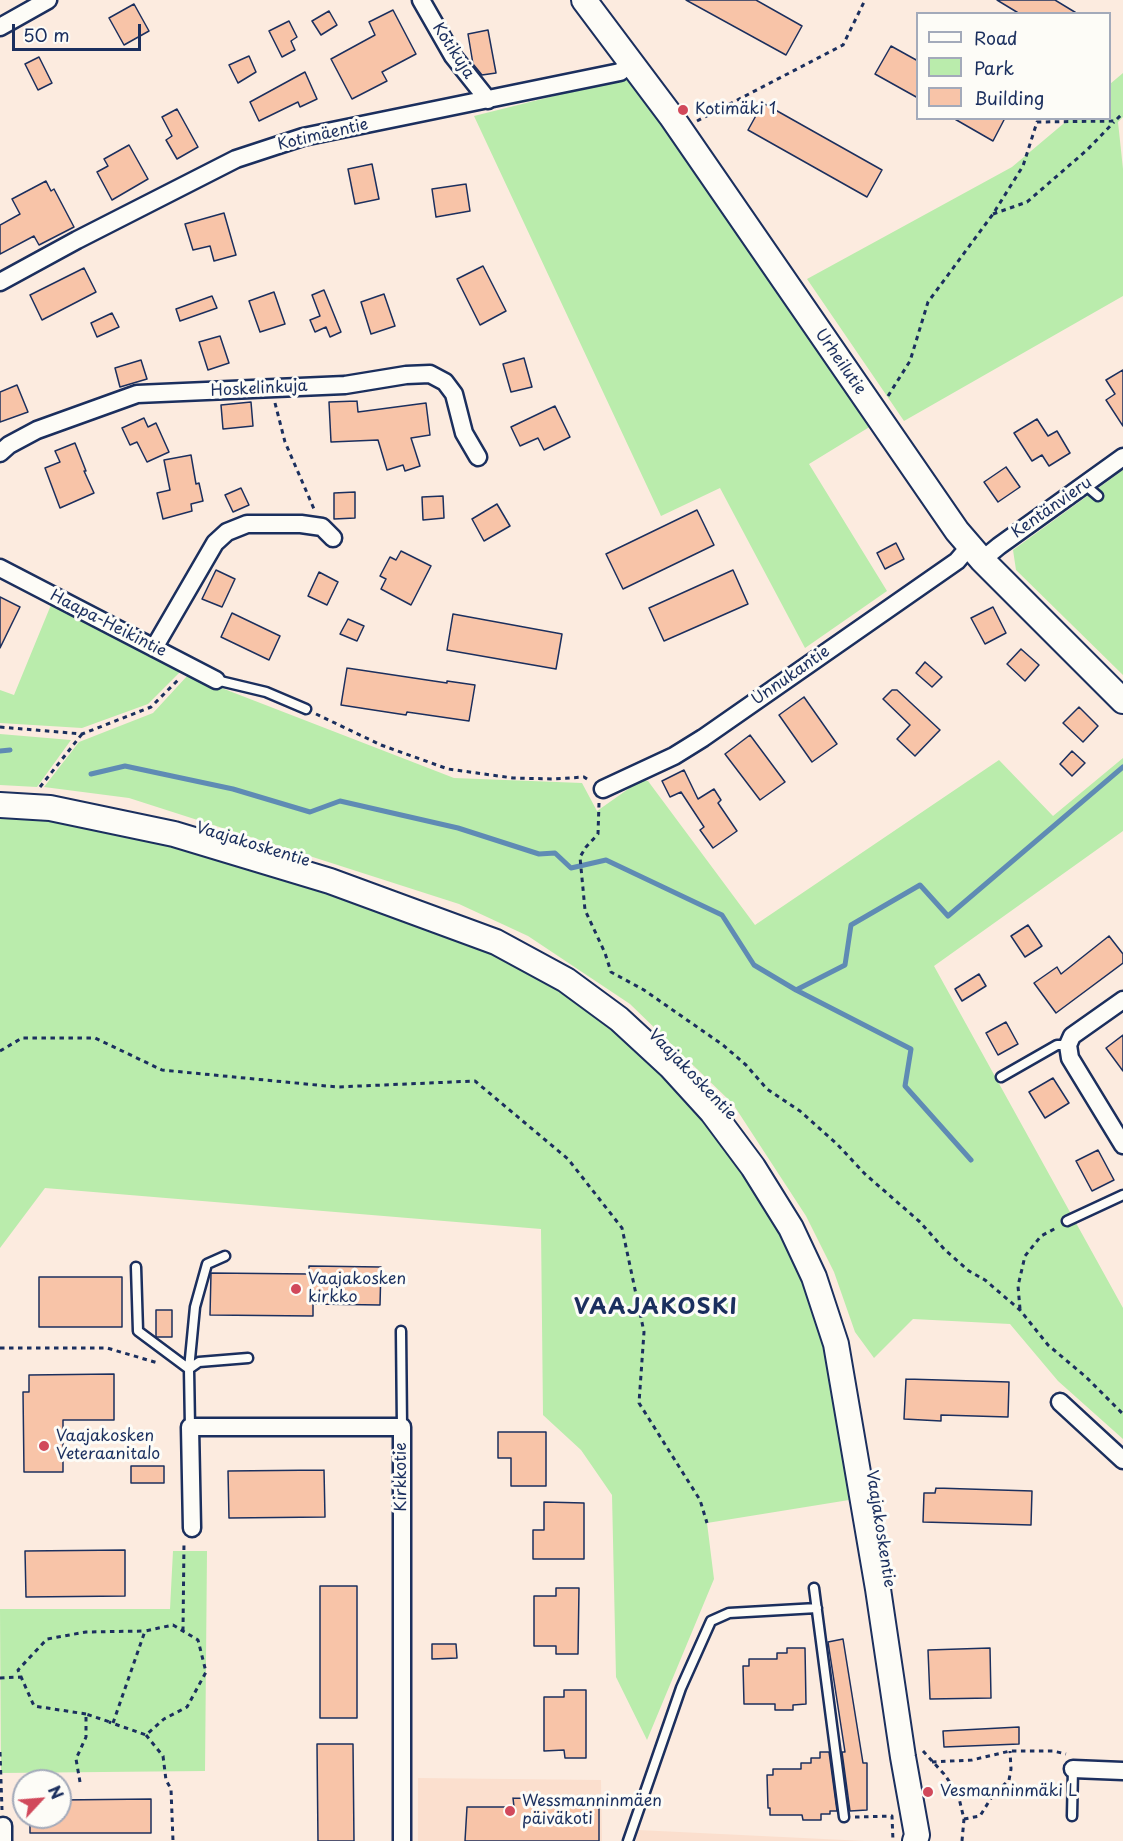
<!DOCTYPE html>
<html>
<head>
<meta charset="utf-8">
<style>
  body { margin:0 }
  #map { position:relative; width:1123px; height:1841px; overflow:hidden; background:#fcebdf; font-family:"Playpen Sans",sans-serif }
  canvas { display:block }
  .legend { position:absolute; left:916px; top:12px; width:195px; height:108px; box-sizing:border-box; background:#fdfcf7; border:2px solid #a3aaba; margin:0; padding:8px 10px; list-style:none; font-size:18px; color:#1b2f5e }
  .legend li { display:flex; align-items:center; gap:12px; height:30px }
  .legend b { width:30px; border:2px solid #a3aaba }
  .north { position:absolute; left:12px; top:1769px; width:60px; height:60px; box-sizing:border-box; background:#fdfcf7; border:2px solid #a3aaba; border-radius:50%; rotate:64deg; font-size:16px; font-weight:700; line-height:24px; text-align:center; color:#1b2f5e }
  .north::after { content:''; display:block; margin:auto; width:21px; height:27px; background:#d1495b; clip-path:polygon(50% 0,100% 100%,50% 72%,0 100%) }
  .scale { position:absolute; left:12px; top:24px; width:129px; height:27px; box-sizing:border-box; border:3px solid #1b2f5e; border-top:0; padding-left:8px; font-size:18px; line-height:21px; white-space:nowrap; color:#1b2f5e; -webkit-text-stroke:4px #fdfcf7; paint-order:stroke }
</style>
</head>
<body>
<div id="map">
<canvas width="1123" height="1841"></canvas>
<ul class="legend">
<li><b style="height:8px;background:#fdfcf7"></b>Road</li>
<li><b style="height:16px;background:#baecac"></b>Park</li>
<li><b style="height:16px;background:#f8c4a8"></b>Building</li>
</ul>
<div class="north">N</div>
<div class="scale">50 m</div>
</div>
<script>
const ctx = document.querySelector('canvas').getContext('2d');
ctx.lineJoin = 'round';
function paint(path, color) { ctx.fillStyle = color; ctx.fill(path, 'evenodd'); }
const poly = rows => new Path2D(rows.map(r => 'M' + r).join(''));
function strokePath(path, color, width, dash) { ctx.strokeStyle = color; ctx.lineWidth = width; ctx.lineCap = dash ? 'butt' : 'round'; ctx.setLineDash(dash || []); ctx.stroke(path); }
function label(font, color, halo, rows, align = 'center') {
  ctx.font = font + ' "Playpen Sans",sans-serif'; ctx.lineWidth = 6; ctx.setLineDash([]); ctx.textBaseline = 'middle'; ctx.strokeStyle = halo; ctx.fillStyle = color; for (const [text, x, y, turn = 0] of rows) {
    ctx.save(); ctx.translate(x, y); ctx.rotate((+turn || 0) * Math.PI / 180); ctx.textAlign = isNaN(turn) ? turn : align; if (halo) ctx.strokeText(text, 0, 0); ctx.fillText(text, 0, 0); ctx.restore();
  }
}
const built = poly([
  [418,1778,601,1780,602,1841,418,1841],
  [638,1830,865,1841,636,1841]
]);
const green = poly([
  [1123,73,1123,117,1118,122,1123,169,1123,296,904,421,807,279,1012,167,1069,119,1110,118,1110,84],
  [638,75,876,423,809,464,887,591,805,648,720,488,661,516,474,116],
  [1123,470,1123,675,1016,570,1013,550],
  [53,600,181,671,148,704,82,728,0,723,0,690,14,695],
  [188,675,454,778,582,783,597,811,641,780,648,781,755,925,999,760,1053,816,1123,758,1123,831,934,966,1123,1308,1123,1439,1058,1381,1010,1324,913,1319,874,1358,855,1332,834,1272,806,1216,733,1104,630,1004,528,936,459,904,129,798,44,787,79,742,153,713],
  [0,734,71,740,37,787,0,785],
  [0,815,48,819,170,843,491,948,559,985,614,1026,664,1072,746,1172,782,1231,805,1279,825,1346,849,1500,707,1523,714,1579,647,1740,616,1677,612,1495,581,1450,543,1415,541,1229,45,1188,0,1248],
  [173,1551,207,1551,205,1771,1,1773,0,1609,170,1609]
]);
const stream = poly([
  [0,751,10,750],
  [91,774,125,766,233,789,310,812,340,801,458,828,539,854,555,853,571,868,606,860,722,915,754,965,796,990,845,965,851,925,920,885,948,916,1123,767],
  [796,990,911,1049,905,1086,971,1160]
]);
const building = poly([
  [686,0,756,0,802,26,786,55,686,0],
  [997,0,1055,0,1078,14,1020,14,997,0],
  [134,4,149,31,124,45,109,18,134,4],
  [393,10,416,54,382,72,387,81,352,99,331,59,375,35,369,22,393,10],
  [329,11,337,25,321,35,312,21,329,11],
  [289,21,297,37,291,41,295,50,282,57,269,31,289,21],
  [488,30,496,73,482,75,473,64,468,34,488,30],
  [891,46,918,61,918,98,875,74,891,46],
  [249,56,256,72,238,83,229,65,249,56],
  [39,57,52,83,38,90,25,64,39,57],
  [305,72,317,99,300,107,298,102,259,121,250,102,305,72],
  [763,103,882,170,867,197,748,130,763,103],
  [177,109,198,147,177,159,166,140,172,136,162,117,177,109],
  [953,118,1005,118,993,141,953,118],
  [129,145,148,179,112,200,97,172,108,166,104,159,129,145],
  [372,164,379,199,355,204,348,169,372,164],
  [46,181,51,191,54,189,74,227,39,245,34,236,0,254,0,225,20,214,12,199,46,181],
  [466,184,470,211,436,217,432,189,466,184],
  [224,213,236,255,214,261,210,246,193,250,185,224,224,213],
  [483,266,506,311,480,325,457,279,483,266],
  [84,268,96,292,42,320,30,295,84,268],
  [324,290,341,332,330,337,326,327,315,332,310,320,320,316,312,295,324,290],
  [274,292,285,324,260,332,249,301,274,292],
  [384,294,395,326,371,334,361,302,384,294],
  [212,296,217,308,180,321,176,309,212,296],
  [112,313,119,327,97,337,91,323,112,313],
  [220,336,229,363,208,370,199,342,220,336],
  [524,358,532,387,511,392,503,364,524,358],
  [141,360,147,379,120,387,115,368,141,360],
  [1123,370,1123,426,1106,400,1115,394,1106,380,1123,370],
  [17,385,28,412,0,422,0,392,17,385],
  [357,401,358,412,426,403,430,435,411,438,420,466,405,471,403,465,387,470,378,440,331,442,329,402,357,401],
  [251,402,253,426,223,429,221,405,251,402],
  [555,406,570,437,544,450,538,438,520,446,511,427,555,406],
  [144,418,148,427,156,423,169,452,147,462,137,442,130,445,122,428,144,418],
  [1037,419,1048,436,1057,431,1070,453,1049,466,1042,455,1032,461,1014,433,1037,419],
  [75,443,86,471,84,471,94,493,60,508,45,468,60,462,55,451,75,443],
  [191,455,196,484,199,483,203,501,191,504,192,511,163,519,157,493,170,490,164,460,191,455],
  [1006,467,1020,487,998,502,984,482,1006,467],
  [241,488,249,505,233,512,225,495,241,488],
  [355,492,355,518,334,519,334,493,355,492],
  [443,496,444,518,423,520,422,497,443,496],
  [497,504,510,526,484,541,472,519,497,504],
  [697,510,714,545,623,589,606,554,697,510],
  [896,543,904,559,885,569,877,553,896,543],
  [401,551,431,566,411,605,381,589,386,579,380,576,390,557,396,560,401,551],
  [216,570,235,579,222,607,202,599,216,570],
  [733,570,748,604,664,641,649,608,733,570],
  [319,572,338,582,327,605,308,596,319,572],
  [0,597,20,607,0,648,0,597],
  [993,607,1006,633,985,644,971,618,993,607],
  [232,613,280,636,269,660,221,637,232,613],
  [453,614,562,634,556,669,447,650,453,614],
  [348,619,364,626,357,641,340,634,348,619],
  [1021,649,1039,665,1025,681,1007,664,1021,649],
  [925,662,942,677,932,687,916,673,925,662],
  [347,668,447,683,447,681,475,685,469,721,407,712,406,715,341,705,347,668],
  [892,690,897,690,940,730,915,756,897,739,910,725,883,699,892,690],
  [804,697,837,744,812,762,779,715,804,697],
  [1079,707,1098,726,1083,742,1063,723,1079,707],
  [750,735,785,782,760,800,725,754,750,735],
  [1072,751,1085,763,1072,776,1060,764,1072,751],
  [684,770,698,799,714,789,721,800,718,803,737,831,713,848,700,830,704,827,681,792,670,797,662,781,684,770],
  [1028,925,1042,946,1025,957,1011,936,1028,925],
  [1109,936,1123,954,1123,963,1056,1013,1034,983,1057,967,1061,974,1109,936],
  [979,974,986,986,962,1001,955,989,979,974],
  [1006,1022,1018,1044,998,1055,986,1033,1006,1022],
  [1123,1035,1123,1071,1106,1048,1123,1035],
  [1053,1078,1069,1103,1045,1118,1029,1092,1053,1078],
  [1098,1150,1114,1180,1092,1191,1076,1161,1098,1150],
  [309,1266,381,1267,380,1305,313,1304,313,1316,210,1315,211,1273,309,1274,309,1266],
  [39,1277,122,1277,122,1327,39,1327,39,1277],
  [156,1310,172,1310,172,1337,156,1337,156,1310],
  [114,1374,114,1420,63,1420,63,1472,24,1472,23,1392,29,1392,29,1375,114,1374],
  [906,1379,1009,1382,1008,1417,941,1415,941,1421,904,1419,906,1379],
  [498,1432,546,1432,546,1486,511,1486,511,1458,498,1458,498,1432],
  [131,1466,164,1466,164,1483,131,1483,131,1466],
  [324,1470,325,1517,229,1518,228,1471,324,1470],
  [936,1488,1032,1491,1031,1525,923,1522,924,1493,935,1493,936,1488],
  [544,1502,584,1503,584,1559,533,1559,533,1530,544,1530,544,1502],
  [125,1550,125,1596,26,1597,25,1551,125,1550],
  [320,1586,357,1586,357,1718,320,1718,320,1586],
  [556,1588,579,1588,578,1654,556,1654,556,1646,534,1646,534,1596,556,1596,556,1588],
  [843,1639,863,1763,867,1763,867,1810,850,1811,842,1752,845,1752,828,1642,843,1639],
  [432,1644,456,1644,457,1658,432,1659,432,1644],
  [787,1648,805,1648,806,1704,793,1705,793,1710,775,1710,775,1704,744,1704,743,1666,749,1666,749,1659,777,1659,777,1653,787,1653,787,1648],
  [990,1648,991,1698,930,1699,928,1650,990,1648],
  [564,1690,586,1690,586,1758,565,1758,564,1750,544,1751,544,1697,564,1697,564,1690],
  [1019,1727,1019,1744,944,1747,943,1731,1019,1727],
  [317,1744,353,1744,354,1841,318,1841,317,1744],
  [820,1752,829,1752,837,1811,830,1811,830,1814,821,1814,821,1820,803,1820,802,1815,770,1815,770,1808,768,1808,767,1775,773,1775,773,1769,801,1769,801,1763,811,1763,811,1758,820,1758,820,1752],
  [513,1798,599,1800,599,1841,465,1841,467,1807,514,1807,513,1798],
  [151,1799,151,1833,30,1833,30,1817,60,1817,60,1800,151,1799]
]);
const path = poly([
  [697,121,843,45,865,0],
  [993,214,1027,202,1087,150,1114,122],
  [888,396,910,361,928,302,993,214,1023,166,1037,122,1115,121,1123,113],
  [275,403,285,442,314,509],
  [316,714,381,745,448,769,513,778,554,779,584,777,590,781],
  [0,727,82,734,151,707,179,679],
  [40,787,82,734],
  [599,803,598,834,586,847,580,857,585,910,605,953,611,972,644,990,723,1045,746,1065,767,1089,800,1111,837,1144,865,1174,920,1222,945,1250,969,1271,985,1280,1020,1310,1048,1345,1086,1377,1123,1414],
  [0,1051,22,1038,95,1038,162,1070,337,1087,475,1081,568,1159,622,1228,644,1332,639,1403,700,1500,707,1523],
  [1020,1309,1018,1286,1025,1256,1041,1236,1058,1227],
  [0,1348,107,1348,158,1363],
  [183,1631,184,1542],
  [0,1678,21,1677],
  [86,1714,34,1706,18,1670,47,1639,86,1632,145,1631],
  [146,1735,163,1756,166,1780,171,1789,173,1841],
  [923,1751,944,1774,958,1794,964,1819,962,1841],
  [0,1752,2,1810],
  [932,1762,972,1760,1010,1751,1053,1751,1066,1754],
  [80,1782,76,1759,86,1737,86,1714,113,1723,145,1631,173,1625,198,1640,206,1672,187,1707,164,1719,146,1735,109,1722],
  [855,1817,892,1816,893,1841],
  [964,1819,980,1816,993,1795,1009,1780,1011,1769,1010,1751]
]);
const lane = poly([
  [1085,485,1098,496],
  [216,680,266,692,306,709],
  [1001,1077,1057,1045,1068,1045],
  [1067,1221,1123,1195],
  [136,1267,138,1331,189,1369],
  [401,1331,402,1427],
  [189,1369,199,1362,248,1358],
  [190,1427,189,1369,195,1307,207,1264,225,1256],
  [814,1588,844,1817],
  [1072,1816,1073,1769],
  [628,1841,681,1688,711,1621,729,1613,817,1608]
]);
const street = poly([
  [421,0,453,56,488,100],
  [0,27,48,0],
  [0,282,77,240,236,159,303,137,620,72,632,62],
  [0,453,9,445,37,430,137,394,345,385,406,375,430,374,445,382,454,394,464,433,478,457],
  [982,560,999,546,1123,457],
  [0,568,216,680],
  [154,648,215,543,227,532,247,524,301,524,322,527,333,538],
  [603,789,674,756,703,738,957,561,969,547],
  [1123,1000,1072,1036,1068,1045,1070,1058,1123,1145],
  [1060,1402,1123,1460],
  [192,1528,190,1427,402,1427,402,1841],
  [1073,1769,1123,1771],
  [3,1826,3,1841]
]);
const secondary = poly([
  [584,0,671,116,957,531,982,560,1123,701],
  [0,805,50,808,174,834,330,881,496,942,566,980,619,1019,671,1067,712,1112,753,1167,791,1228,814,1277,836,1344,878,1589,903,1757,917,1835,915,1841]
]);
const markers = [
  [683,110,6,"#d1495b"],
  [296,1289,6,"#d1495b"],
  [44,1446,6,"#d1495b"],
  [928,1792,6,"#d1495b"],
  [510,1811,6,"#d1495b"]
];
const streetNames = [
  ["Kotikuja",453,51,57],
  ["Kotimäentie",323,135,-13],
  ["Urheilutie",840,362,55],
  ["Hoskelinkuja",259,389,-3],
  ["Kentänvieru",1052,508,-35],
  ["Haapa-Heikintie",108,624,27],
  ["Unnukantie",791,676,-35],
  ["Vaajakoskentie",253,845,17],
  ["Vaajakoskentie",692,1075,46],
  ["Kirkkotie",402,1477,-90],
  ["Vaajakoskentie",880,1529,81]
];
const poiNames = [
  ["Kotimäki 1",695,110],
  ["Vaajakosken",308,1280],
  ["kirkko",308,1298],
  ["Vaajakosken",56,1437],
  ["Veteraanitalo",56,1455],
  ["Vesmanninmäki L",940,1792],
  ["Wessmanninmäen",522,1802],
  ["päiväkoti",522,1820]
];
const districtNames = [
  ["VAAJAKOSKI",656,1308]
];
paint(built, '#fbdfce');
paint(green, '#baecac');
strokePath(stream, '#5f8bb4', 5);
paint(building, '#f8c4a8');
strokePath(building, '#1b2f5e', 1.5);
strokePath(lane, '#1b2f5e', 13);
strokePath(street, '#1b2f5e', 21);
strokePath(secondary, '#1b2f5e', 28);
strokePath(path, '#1b2f5e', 3, [4.5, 4.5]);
strokePath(lane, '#fdfcf7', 8);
strokePath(street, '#fdfcf7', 16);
strokePath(secondary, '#fdfcf7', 24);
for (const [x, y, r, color] of markers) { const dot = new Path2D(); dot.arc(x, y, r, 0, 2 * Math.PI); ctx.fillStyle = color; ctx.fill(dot); strokePath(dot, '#fdfcf7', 2); }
label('16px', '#1b2f5e', '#fdfcf7', streetNames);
label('16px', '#1b2f5e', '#fdfcf7', poiNames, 'left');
ctx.letterSpacing = '1.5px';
label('bold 22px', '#1b2f5e', '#fdfcf7', districtNames);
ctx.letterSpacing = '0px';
</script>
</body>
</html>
